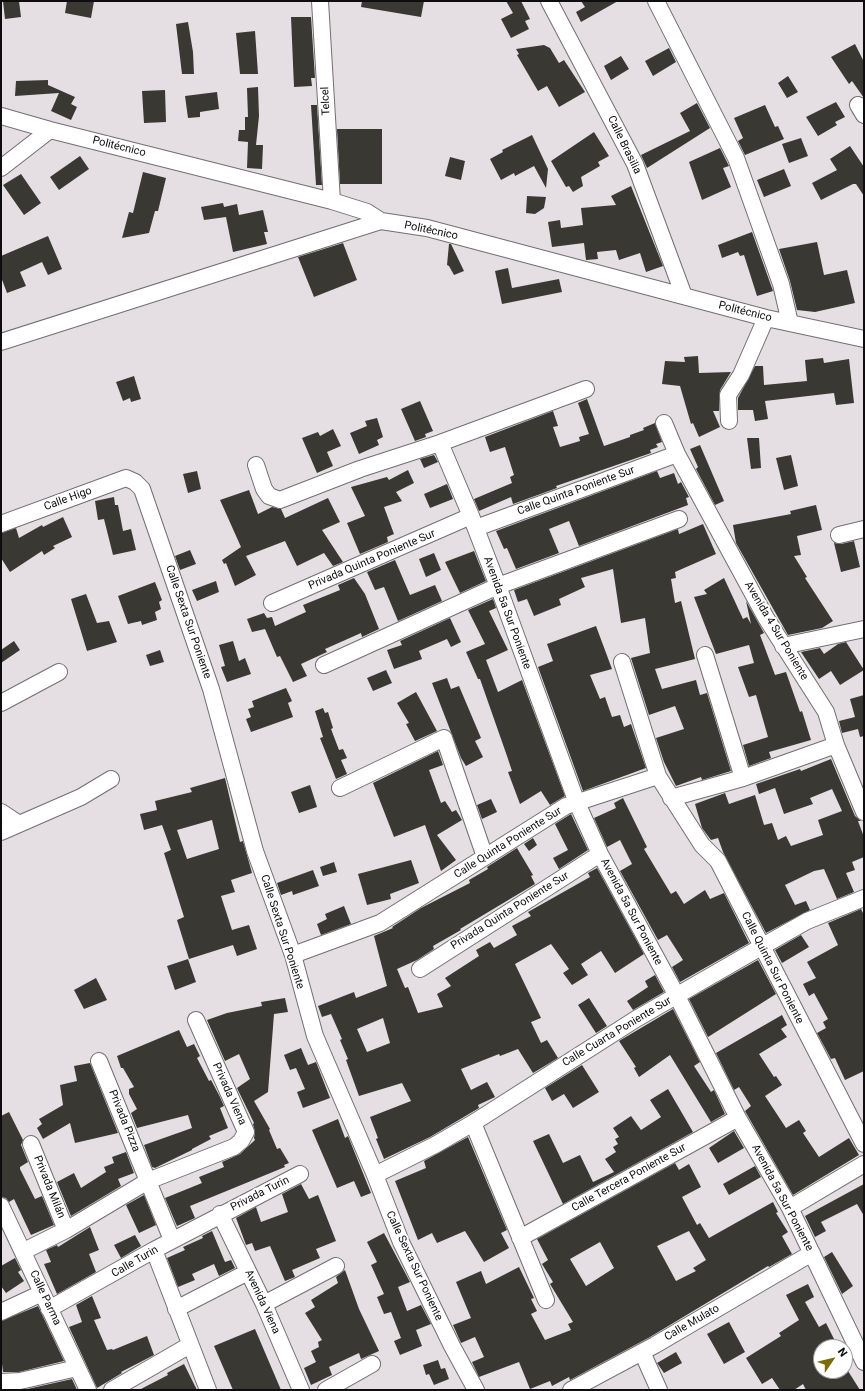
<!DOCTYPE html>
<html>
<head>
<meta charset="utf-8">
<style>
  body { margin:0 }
  #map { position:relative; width:865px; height:1391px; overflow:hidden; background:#e5dfe4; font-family:Roboto,sans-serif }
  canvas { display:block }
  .frame { position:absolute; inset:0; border:2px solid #0e0c0e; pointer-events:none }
  .north { position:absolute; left:813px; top:1339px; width:40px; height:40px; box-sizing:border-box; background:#fff; border:1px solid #9f9e9f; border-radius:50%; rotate:55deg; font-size:11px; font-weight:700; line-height:16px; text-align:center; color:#0e0c0e }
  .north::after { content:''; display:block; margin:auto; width:14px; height:18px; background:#7c6a02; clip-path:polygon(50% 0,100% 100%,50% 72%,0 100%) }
</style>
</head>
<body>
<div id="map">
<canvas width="865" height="1391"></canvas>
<div class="frame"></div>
<div class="north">N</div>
</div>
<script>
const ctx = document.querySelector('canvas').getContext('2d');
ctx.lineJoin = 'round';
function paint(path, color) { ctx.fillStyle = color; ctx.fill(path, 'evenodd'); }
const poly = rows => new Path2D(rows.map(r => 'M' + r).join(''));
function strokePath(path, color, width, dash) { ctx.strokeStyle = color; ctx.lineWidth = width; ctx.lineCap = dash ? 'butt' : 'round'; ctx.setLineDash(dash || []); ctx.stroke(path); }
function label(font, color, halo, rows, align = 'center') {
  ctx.font = font + ' Roboto,sans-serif'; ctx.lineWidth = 4; ctx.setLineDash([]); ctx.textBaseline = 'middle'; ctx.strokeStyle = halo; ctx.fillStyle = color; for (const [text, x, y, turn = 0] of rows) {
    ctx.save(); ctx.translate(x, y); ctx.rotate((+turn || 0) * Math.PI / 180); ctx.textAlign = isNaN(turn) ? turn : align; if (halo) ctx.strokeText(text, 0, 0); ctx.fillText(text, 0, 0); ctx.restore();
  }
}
const building = poly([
  [3,1,19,1,21,17,5,19],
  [67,1,94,1,91,18,65,13],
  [362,1,424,1,421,17,361,7],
  [506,1,521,1,530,19,525,21,529,29,511,38,501,19,513,13],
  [581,1,618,1,581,22,576,12,585,7],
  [291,17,311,17,315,78,311,78,312,86,294,87],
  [188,22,193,52,194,74,182,74,176,24],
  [255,31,258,74,240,74,236,33],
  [855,44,864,62,864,98,852,81,849,84,831,57],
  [544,45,550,48,559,63,564,60,585,92,559,107,547,86,538,91,517,55,519,54,516,49],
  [669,48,676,62,653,76,645,61],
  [621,56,629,69,611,80,604,66],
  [788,76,798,92,787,98,778,83],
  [48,80,48,85,75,97,71,104,77,107,71,120,51,111,59,93,15,96,16,81],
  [258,87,259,116,256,145,263,145,262,169,247,168,248,142,238,141,239,130,245,130,245,117,248,117,247,88],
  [165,90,166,122,144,123,142,91],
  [217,92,219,109,200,112,200,117,188,118,185,96],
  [836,102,845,117,835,122,837,125,818,136,806,117],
  [697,103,710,128,647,168,641,155,690,131,680,113],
  [311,105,317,105,322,185,316,185],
  [765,105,775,127,778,126,784,139,745,155,738,141,743,138,734,118],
  [337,129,382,129,382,184,340,184],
  [594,132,609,156,598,162,600,166,581,177,583,186,573,192,569,186,566,187,551,161],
  [532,135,548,169,546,188,534,166,515,176,514,173,501,180,490,159,503,152,502,150],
  [801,138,808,156,789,163,782,144],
  [850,146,864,167,864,196,856,184,853,184,821,200,812,183,837,170,830,159],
  [720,148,729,166,723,168,731,187,702,200,689,162],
  [80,156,89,169,59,190,50,177],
  [450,157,465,161,461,180,445,176],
  [784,169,791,186,764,197,757,180],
  [143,172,166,178,158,211,155,211,149,233,122,238,129,212,133,213],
  [21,174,41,203,24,215,3,185],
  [631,186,663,266,646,272,640,253,619,260,616,250,597,252,598,259,586,260,584,243,552,247,548,222,560,220,561,228,583,225,581,208,616,205,611,196],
  [527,196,546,197,544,208,535,214,526,213],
  [223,203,224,207,237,204,239,215,263,210,268,232,264,232,267,244,233,252,226,217,204,220,201,207],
  [752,232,773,291,757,296,744,255,740,256,738,252,722,258,718,245],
  [48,236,62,269,48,275,42,262,20,272,26,286,7,293,1,277,1,256],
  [817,242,824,275,847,270,855,303,815,312,797,310,790,281,779,249],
  [343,243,357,280,314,297,298,257],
  [449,244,451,244,464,271,454,275,449,266,447,265],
  [508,268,512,288,559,279,562,292,502,304,495,271],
  [698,356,699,373,731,372,720,390,719,411,713,411,720,427,699,437,693,423,691,424,680,386,662,384,665,361,685,362,684,357],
  [823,358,824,363,849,359,854,403,836,405,834,393,765,401,768,419,755,421,753,410,738,410,738,398,755,366,763,366,764,385,807,381,805,360],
  [134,376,141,399,131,402,130,398,123,401,116,382],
  [587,399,604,446,630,437,630,435,644,430,643,428,655,423,662,442,656,444,658,447,650,450,651,453,556,486,557,488,513,504,511,497,479,511,474,499,512,483,510,477,514,475,505,447,490,452,485,437,553,411,558,426,553,427,560,447,580,441,579,437,589,434,578,403],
  [420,401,433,431,425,434,426,437,415,441,401,409],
  [377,418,383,437,377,440,379,445,359,454,350,433,367,426,365,421],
  [333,429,341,446,327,452,333,466,317,473,302,438,318,432,320,436],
  [747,438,759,438,761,468,751,469],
  [700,445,724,501,715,505,696,469,698,467,690,449],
  [434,455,438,462,424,468,420,459],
  [791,455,798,486,784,490,776,458],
  [408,470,414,483,396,492,402,501,384,507,394,534,387,537,388,542,360,554,347,523,365,516,351,487,387,477,389,480],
  [197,471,201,489,188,493,183,474],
  [657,471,660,478,674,473,678,484,681,482,689,497,686,498,688,505,579,546,569,521,549,529,559,553,516,569,507,548,504,549,496,531],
  [447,484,453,499,430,508,424,494],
  [249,490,258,514,272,507,281,509,285,518,328,498,340,522,322,530,343,562,333,566,324,553,297,566,285,541,246,556,256,575,235,586,226,563,224,564,222,560,241,547,220,500],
  [114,497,115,505,118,505,123,531,131,529,136,550,113,555,104,519,98,520,95,501],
  [816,505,822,530,797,536,801,555,794,556,807,577,805,578,833,621,822,628,788,635,736,543,733,525,791,514,790,511],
  [63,517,72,537,53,546,55,548,44,555,42,551,10,572,1,558,1,533,16,528,19,538,42,525,43,527],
  [703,524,716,554,675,572,676,578,671,579,675,603,681,601,695,659,655,669,662,689,696,680,700,695,707,693,731,771,702,780,701,777,676,786,664,762,656,738,684,729,675,706,649,715,631,658,650,653,645,618,621,623,613,569,581,578,585,587,559,599,561,605,534,616,527,599,518,602,514,590,678,529,679,534],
  [854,541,860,567,841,572,834,543,841,544],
  [190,550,196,564,180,570,175,556],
  [474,551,486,581,460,593,445,562],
  [434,553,441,570,426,577,419,559],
  [395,560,410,595,435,585,442,601,398,621,384,587,375,590,367,572],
  [354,578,365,594,379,629,362,637,361,633,325,649,327,652,301,664,307,676,293,682,280,656,277,657,265,629,252,632,247,619,264,613,267,618,272,617,275,626,306,612,303,605,340,590,338,585],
  [724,578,743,619,747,617,751,624,746,601,764,633,760,635,775,675,786,672,800,712,802,711,811,740,769,752,771,758,749,766,743,745,768,737,756,695,749,697,738,667,754,663,749,645,716,654,694,597,707,594,704,590],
  [216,581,219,592,197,601,192,590],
  [155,582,162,600,159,602,161,609,155,612,157,620,142,625,141,621,128,624,118,596],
  [86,594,97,623,109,621,117,642,87,651,71,599],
  [493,599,496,608,489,611,508,650,486,660,498,692,522,680,565,796,550,805,541,791,520,804,508,772,512,771,507,756,480,679,478,679,466,652,485,644,468,610],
  [450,618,461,642,451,647,447,639,419,651,422,659,394,669,387,650,402,645,400,641],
  [596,626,612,669,590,675,600,699,605,697,612,717,620,715,624,727,631,724,646,768,583,791,538,667,553,661,547,644],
  [14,641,20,650,1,663,1,650],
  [233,641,239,661,245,658,251,674,227,682,221,667,225,666,219,645],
  [846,642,864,670,840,685,831,671,819,679,801,652,820,648,824,654,838,644],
  [160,650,164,662,150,666,146,655],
  [386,670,392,683,373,691,367,678],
  [447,678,451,689,459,686,481,738,475,741,483,757,466,766,461,758,432,683],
  [286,688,292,701,288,703,293,717,251,732,246,719,251,717,248,709,254,707,252,701],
  [416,692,437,731,415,741,406,724,409,723,397,703],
  [864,695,864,736,860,737,858,729,842,733,839,721,855,717,850,699],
  [323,708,325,713,328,712,333,728,331,729,339,750,343,749,347,758,341,760,347,774,336,779,320,738,323,737,315,711],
  [438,751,443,765,429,770,441,803,445,801,452,812,456,810,462,820,437,835,456,860,441,871,425,825,394,837,373,783],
  [831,759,855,816,861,821,858,821,864,837,864,857,852,862,855,870,846,873,854,892,837,899,824,869,814,871,785,885,795,905,806,901,810,910,766,933,723,852,718,838,711,840,702,828,695,804,725,793,729,804,755,795,764,825,772,823,778,840,786,836,791,846,823,835,818,820,842,811,832,789,810,798,813,804,784,814,775,788,759,794,756,784,800,769,801,771],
  [225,778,240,842,243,841,252,873,231,880,235,892,221,896,232,930,249,925,257,949,237,956,233,945,189,959,177,920,184,917,164,853,171,850,162,825,144,830,140,814,157,810,155,801,192,792,190,788],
  [212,820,219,849,187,859,177,830],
  [310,785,317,807,299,813,291,792],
  [623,798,647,847,644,849,671,894,676,891,684,904,705,890,710,899,724,893,749,943,680,982,672,967,683,960,667,935,658,940,620,871,632,864,620,840,607,847,594,818,616,808,614,803],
  [491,799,497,812,482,819,477,805],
  [571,814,588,850,559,869,553,858,568,850,555,824],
  [533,838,537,845,529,851,524,844],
  [517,848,533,875,531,876,535,884,460,929,461,930,433,946,434,949,417,960,397,969,405,988,408,987,418,1013,443,1007,437,994,451,986,445,978,479,956,476,950,490,942,494,948,517,935,512,926,531,916,528,912,590,877,588,873,597,868,644,954,615,973,601,951,581,964,588,975,572,985,563,973,569,969,551,944,515,964,541,1018,531,1022,541,1043,547,1040,558,1058,533,1073,518,1049,500,1056,499,1054,461,1069,471,1090,487,1082,495,1097,478,1105,479,1108,430,1137,384,1159,376,1139,378,1138,370,1117,411,1101,402,1083,359,1096,346,1060,348,1059,340,1040,342,1039,331,1014,322,1017,318,1006,354,992,356,998,387,986,374,936,393,928,392,927,421,908,470,883,469,880,488,869,487,867],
  [383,1018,390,1043,367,1052,357,1029],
  [411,860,419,883,390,894,391,899,367,905,358,874],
  [334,862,337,872,323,876,320,867],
  [313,870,319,886,293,895,292,891,281,895,277,883],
  [344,906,351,924,321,935,317,924,327,919,325,914],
  [861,909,864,915,864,1071,845,1080,835,1058,831,1059,817,1033,826,1028,823,1022,828,1019,814,993,809,996,803,984,816,978,807,962,838,945,828,923],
  [801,935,809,947,782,963,775,950],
  [188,959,196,982,175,990,167,966],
  [758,960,776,994,708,1037,689,999],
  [655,975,664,992,633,1010,627,1001,648,987,645,981],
  [96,978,107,1000,84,1009,74,990],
  [285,998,288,1012,274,1014,268,1092,254,1101,270,1129,269,1130,277,1149,280,1148,289,1163,284,1165,285,1167,190,1206,195,1218,177,1226,165,1198,202,1183,199,1177,224,1167,222,1162,240,1154,255,1140,254,1138,255,1132,253,1124,254,1123,237,1088,250,1079,239,1054,225,1061,207,1020,227,1013,262,1006,261,1002],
  [589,998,607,1026,596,1033,578,1005],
  [673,1009,700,1062,694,1066,711,1092,714,1090,725,1114,711,1122,670,1055,639,1077,634,1068,636,1067,619,1041],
  [782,1015,787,1025,781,1029,787,1037,759,1054,774,1077,776,1076,782,1085,765,1096,786,1128,799,1120,806,1131,803,1133,819,1157,849,1138,859,1155,793,1195,745,1111,751,1106,739,1087,734,1090,716,1053],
  [179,1030,187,1047,194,1044,200,1056,197,1058,209,1081,211,1080,219,1095,224,1106,220,1108,228,1128,209,1136,211,1139,192,1149,192,1150,155,1168,152,1167,144,1145,192,1128,188,1115,137,1128,131,1113,137,1109,129,1094,129,1089,134,1087,123,1068,121,1068,117,1056],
  [301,1048,308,1065,316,1062,330,1098,303,1108,297,1092,305,1089,296,1068,290,1070,284,1055],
  [90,1063,118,1133,75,1143,70,1123,43,1139,37,1128,42,1124,39,1119,63,1105,60,1085,77,1081,74,1066],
  [582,1065,599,1092,573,1108,564,1094,552,1101,545,1088],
  [668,1089,693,1132,563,1204,533,1141,549,1134,563,1163,580,1155,593,1182,614,1172,605,1159,616,1152,613,1147,618,1144,615,1139,619,1137,613,1128,631,1116,641,1130,661,1117,650,1100],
  [9,1112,23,1140,21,1145,28,1162,20,1167,20,1169,35,1199,42,1196,54,1225,31,1235,14,1199,9,1202,6,1198,1,1197,1,1116],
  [338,1119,345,1138,348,1136,371,1193,361,1197,354,1181,337,1188,312,1130],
  [734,1131,744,1148,718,1163,709,1148],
  [468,1137,507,1230,501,1233,509,1248,484,1262,465,1231,437,1243,432,1233,418,1240,395,1181,426,1168,424,1161],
  [126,1152,134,1173,118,1179,121,1186,71,1216,57,1182,74,1173,81,1188,106,1172,104,1167,114,1163,112,1157],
  [675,1163,679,1170,689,1164,701,1187,682,1197,697,1225,700,1223,709,1238,773,1202,778,1212,776,1213,788,1232,782,1236,792,1254,769,1267,768,1266,650,1337,570,1380,569,1377,552,1386,550,1381,530,1389,519,1362,479,1377,472,1362,484,1357,475,1337,461,1343,453,1325,471,1318,456,1282,481,1271,486,1284,519,1267,534,1298,531,1299,537,1311,531,1314,545,1340,571,1330,568,1324,573,1322,550,1284,553,1282,542,1264,548,1260,537,1239],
  [689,1231,706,1260,693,1268,696,1271,676,1281,657,1246],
  [600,1242,614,1268,586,1286,570,1259],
  [755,1166,761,1177,729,1195,723,1184],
  [301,1184,309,1199,318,1195,336,1241,316,1249,320,1258,292,1270,295,1277,285,1281,270,1246,255,1251,252,1243,246,1245,236,1218,256,1207,261,1222,288,1212,282,1194],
  [864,1184,864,1216,857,1204,821,1222,826,1231,815,1237,805,1216],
  [144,1195,156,1225,139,1233,126,1205],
  [90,1227,99,1250,89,1254,96,1272,57,1294,44,1264,51,1262,46,1250,57,1245,58,1247],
  [212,1231,225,1262,231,1260,235,1268,219,1276,214,1264,192,1274,195,1280,178,1287,167,1258,185,1250,183,1247,203,1238,202,1236],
  [384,1233,410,1282,398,1287,407,1311,421,1305,431,1324,416,1330,422,1346,400,1355,394,1341,401,1338,391,1312,384,1314,377,1297,384,1294,371,1265,377,1262,367,1242],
  [135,1235,141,1246,121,1258,114,1245],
  [832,1252,853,1286,842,1294,824,1257],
  [15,1258,21,1270,18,1272,24,1281,6,1293,1,1286,1,1266],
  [345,1270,359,1309,379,1351,361,1359,359,1353,329,1367,332,1375,311,1385,304,1368,316,1362,311,1351,319,1347,318,1342,322,1340,305,1313,315,1307,311,1300,338,1283,336,1277],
  [808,1284,814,1297,805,1302,819,1327,826,1323,838,1347,821,1347,821,1371,848,1371,860,1390,806,1390,803,1384,794,1390,780,1390,772,1378,762,1384,746,1358,781,1336,779,1333,799,1320,786,1295],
  [92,1296,101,1318,94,1320,107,1350,112,1349,113,1350,147,1336,154,1355,121,1372,122,1373,97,1388,69,1327,82,1322,76,1305],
  [38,1306,64,1361,19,1372,3,1372,1,1356,1,1321],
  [729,1322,745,1352,724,1364,707,1334],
  [255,1329,281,1390,233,1390,214,1346],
  [676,1352,682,1363,664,1373,657,1363],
  [438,1360,441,1369,445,1368,449,1379,434,1385,429,1374,426,1375,423,1365],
  [184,1364,197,1390,139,1390,168,1375,167,1373],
  [72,1379,77,1390,23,1390]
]);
const minor = poly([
  [320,1,332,201],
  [549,1,635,164,684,296],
  [656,1,736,158,781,284,790,323],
  [858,105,864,115],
  [1,116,50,130,332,201,367,212,381,221,427,228,766,318,864,339],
  [1,168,50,130],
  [1,342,381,221],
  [729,421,728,395,741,375,766,318],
  [664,423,677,454,766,618,826,712,836,745,864,812],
  [440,443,471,516,498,586,577,803,600,854,677,996,738,1118,790,1208,864,1362],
  [256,465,264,489,269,496,280,500,360,469,440,443,586,389],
  [1,524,126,478,135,482,142,489,211,689,255,851,293,955,315,1036,375,1175,401,1242,452,1346,476,1390],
  [476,528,677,454],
  [839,535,864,529],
  [272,603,471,516],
  [783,646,864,629],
  [705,655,743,778],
  [622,662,658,776,702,845,718,861,864,1144],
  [324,665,498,586,679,519],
  [1,703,59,672],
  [340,788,444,738,485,857],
  [671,798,743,778,836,745],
  [1,812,19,824],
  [1,832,81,797,111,779],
  [293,955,380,923,566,806,658,776],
  [420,969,600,854],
  [99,1061,172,1240],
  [473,1123,546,1300],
  [31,1144,66,1230],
  [375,1175,435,1145,473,1123,636,1019,761,947,807,921,864,898],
  [1,1206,88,1390],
  [790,1208,864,1164],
  [220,1214,264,1304,301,1390],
  [520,1238,738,1118],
  [154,1250,208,1390],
  [24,1251,66,1230,148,1181,234,1147,241,1141,246,1132,196,1020],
  [264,1304,336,1266],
  [49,1309,154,1250,300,1174],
  [176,1309,248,1272],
  [1,1312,42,1293],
  [642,1352,659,1390],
  [1,1382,20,1381,77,1368],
  [112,1390,190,1345],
  [326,1390,372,1364],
  [571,1390,655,1345,812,1253]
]);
const streetNames = [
  ["Telcel",326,101,-93],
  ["Calle Brasilia",624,145,64],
  ["Politécnico",119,147,14],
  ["Politécnico",431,231,12],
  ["Politécnico",745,312,14],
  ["Calle Quinta Poniente Sur",576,491,-20],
  ["Calle Higo",68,499,-20],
  ["Privada Quinta Poniente Sur",372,560,-23],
  ["Avenida 5a Sur Poniente",507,613,70],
  ["Calle Sexta Sur Poniente",188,622,71],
  ["Avenida 4 Sur Poniente",776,631,59],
  ["Calle Quinta Poniente Sur",508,843,-32],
  ["Privada Quinta Poniente Sur",510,911,-32],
  ["Avenida 5a Sur Poniente",631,912,62],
  ["Calle Sexta Sur Poniente",282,932,72],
  ["Calle Quinta Sur Poniente",772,968,63],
  ["Calle Cuarta Poniente Sur",617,1032,-31],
  ["Privada Viena",229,1094,66],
  ["Privada Pizza",124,1121,68],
  ["Calle Tercera Poniente Sur",629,1178,-29],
  ["Privada Milán",49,1187,68],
  ["Privada Turin",260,1194,-27],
  ["Avenida 5a Sur Poniente",782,1198,62],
  ["Calle Turin",135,1262,-30],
  ["Calle Sexta Sur Poniente",414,1266,65],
  ["Calle Parma",45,1298,65],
  ["Avenida Viena",262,1302,65],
  ["Calle Mulato",692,1323,-30]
];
paint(building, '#393833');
strokePath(minor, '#736e72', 18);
strokePath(minor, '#fff', 16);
label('11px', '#0e0c0e', '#fff', streetNames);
</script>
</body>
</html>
